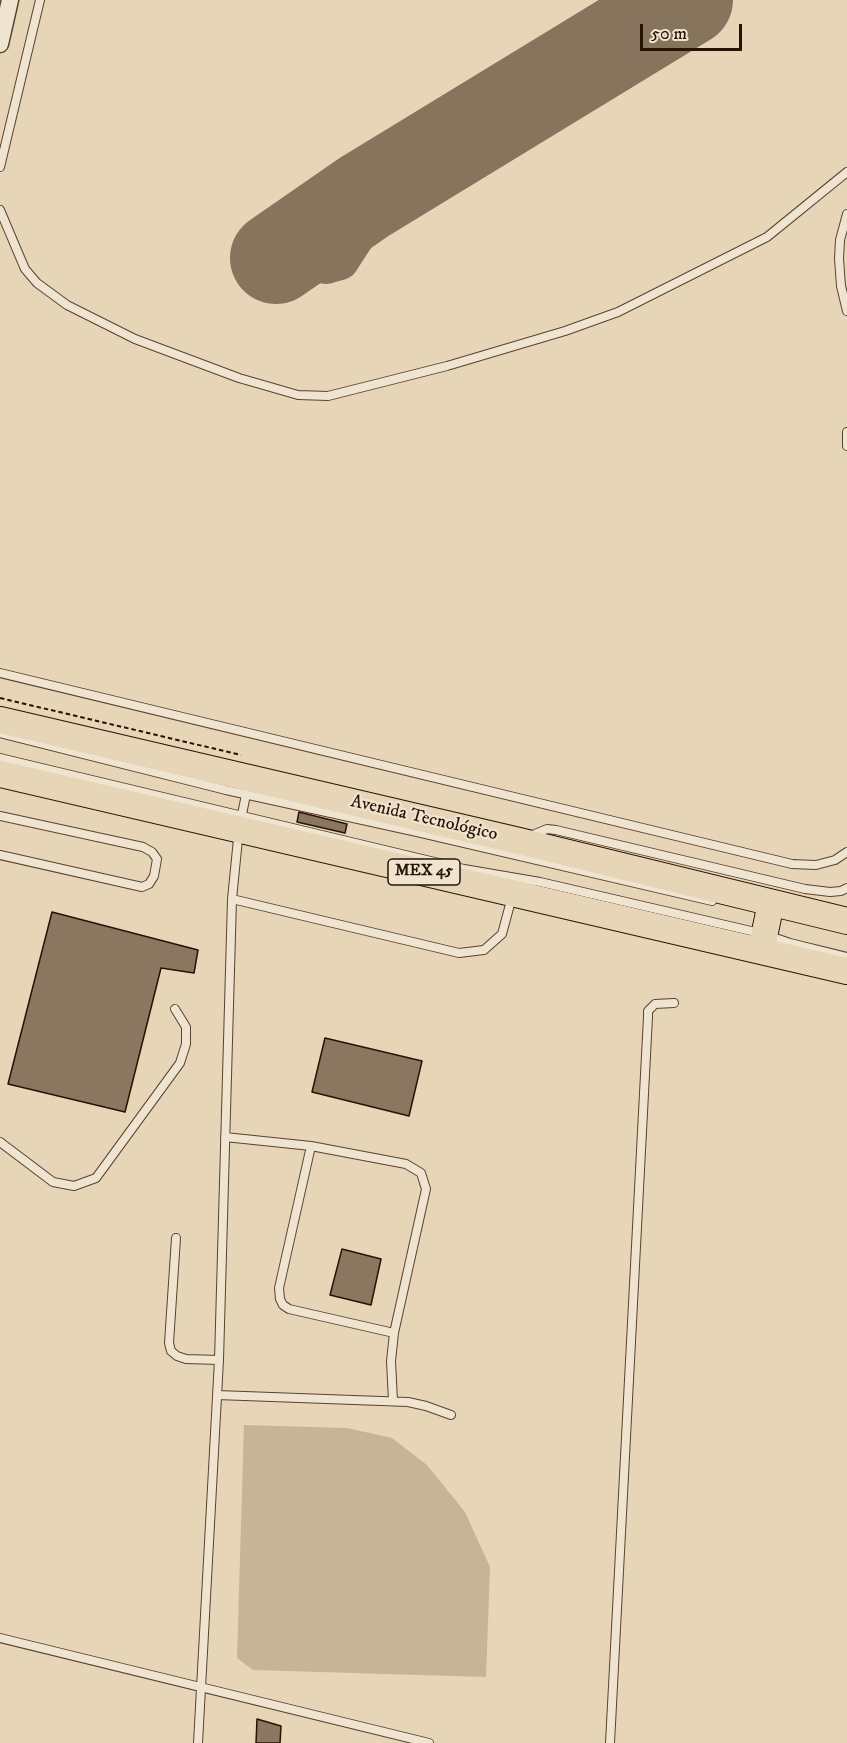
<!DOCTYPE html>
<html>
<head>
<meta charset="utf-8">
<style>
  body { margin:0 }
  #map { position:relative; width:847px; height:1743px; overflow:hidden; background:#e6d5b6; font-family:"IM FELL DW Pica",serif }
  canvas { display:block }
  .scale { position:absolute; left:640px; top:24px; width:102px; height:27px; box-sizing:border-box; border:3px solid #281203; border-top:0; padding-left:8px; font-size:18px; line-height:21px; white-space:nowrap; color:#281203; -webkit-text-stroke:4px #efe4d0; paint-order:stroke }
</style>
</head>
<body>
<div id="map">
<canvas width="847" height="1743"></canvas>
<div class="scale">50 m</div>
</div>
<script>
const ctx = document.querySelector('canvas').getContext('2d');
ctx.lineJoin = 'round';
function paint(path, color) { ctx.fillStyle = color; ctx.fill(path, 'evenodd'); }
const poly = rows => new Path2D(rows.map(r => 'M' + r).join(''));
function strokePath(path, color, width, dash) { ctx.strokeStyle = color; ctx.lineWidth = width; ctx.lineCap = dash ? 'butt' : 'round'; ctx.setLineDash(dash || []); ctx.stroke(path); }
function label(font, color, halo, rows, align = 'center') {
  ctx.font = font + ' "IM FELL DW Pica",serif'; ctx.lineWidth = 4.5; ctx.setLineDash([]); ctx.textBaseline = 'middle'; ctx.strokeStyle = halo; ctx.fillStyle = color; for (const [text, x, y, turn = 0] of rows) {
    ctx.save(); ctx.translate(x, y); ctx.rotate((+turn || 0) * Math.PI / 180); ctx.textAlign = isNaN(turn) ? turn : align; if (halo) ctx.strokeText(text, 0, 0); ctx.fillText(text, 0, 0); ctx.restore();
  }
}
const green = poly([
  [244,1425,347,1428,392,1438,427,1465,465,1512,490,1567,486,1677,253,1670,237,1658]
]);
const taxiway = poly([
  [364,197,318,200,305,206,295,217,291,232,292,239,299,253,304,258,318,264,326,265,340,261,393,179]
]);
const runway = poly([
  [276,258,364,197,687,0]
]);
const building = poly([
  [299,812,347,824,345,833,297,822,299,812],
  [52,912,198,950,194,973,161,968,125,1112,8,1084,52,912],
  [325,1038,422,1061,409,1116,312,1092,325,1038],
  [342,1249,381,1259,371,1305,330,1295,342,1249],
  [257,1719,281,1726,280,1743,256,1743,257,1719]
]);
const path = poly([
  [0,698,241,755]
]);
const service = poly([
  [0,167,40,0],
  [0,210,25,269,37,283,67,305,135,339,239,378,298,395,328,396,447,366,565,331,618,312,767,237,847,172],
  [847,214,840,240,839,259,841,286,847,311],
  [847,432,847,446],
  [0,673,792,864,816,865,835,860,847,852],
  [0,733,226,790,417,832,712,901],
  [0,758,464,869,540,882,764,934,790,943,847,957],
  [0,816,143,847,152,852,157,859,154,876,149,884,142,887,0,855],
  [530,836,547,829,556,830,805,889,830,892,841,891,847,888],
  [232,899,459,953,484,950,502,934,512,897],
  [225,1137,311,1146,279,1288,280,1299,283,1305,289,1309,394,1333,391,1361,393,1401],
  [0,1142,53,1182,74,1186,96,1178,180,1063,186,1044,186,1027,175,1009],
  [311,1146,406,1164,421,1173,426,1189,394,1333],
  [176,1238,169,1343,171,1351,177,1356,186,1359,219,1360],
  [217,1395,408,1402,426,1406,451,1415],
  [0,1638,429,1743],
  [198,1743,219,1360,232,899,239,829,249,780],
  [610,1743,648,1017,648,1011,655,1004,674,1003]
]);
const minor = poly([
  [0,44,10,0]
]);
const primary = poly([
  [0,720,519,841,847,921],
  [0,774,847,971],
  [761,951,771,903]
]);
const shields = [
  [424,872,72]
];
const shieldNames = [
  ["MEX 45",424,872]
];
const streetNames = [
  ["Avenida Tecnológico",424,819,13]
];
paint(green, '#c6b498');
strokePath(taxiway, '#87745c', 38);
strokePath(runway, '#87745c', 92);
paint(building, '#8b7760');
strokePath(building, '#281203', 1.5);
strokePath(service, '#584330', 10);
strokePath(minor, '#584330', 19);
strokePath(primary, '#281203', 28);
strokePath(path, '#281203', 2, [4.5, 3]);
strokePath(service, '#efe4d0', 8);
strokePath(minor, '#efe4d0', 16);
strokePath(primary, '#e6d5b6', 26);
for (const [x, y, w] of shields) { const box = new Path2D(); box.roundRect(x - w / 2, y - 13, w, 26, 4.5); ctx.fillStyle = '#efe4d0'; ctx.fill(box); strokePath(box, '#281203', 1.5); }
label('bold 16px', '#281203', null, shieldNames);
label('18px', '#281203', '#efe4d0', streetNames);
</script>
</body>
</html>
